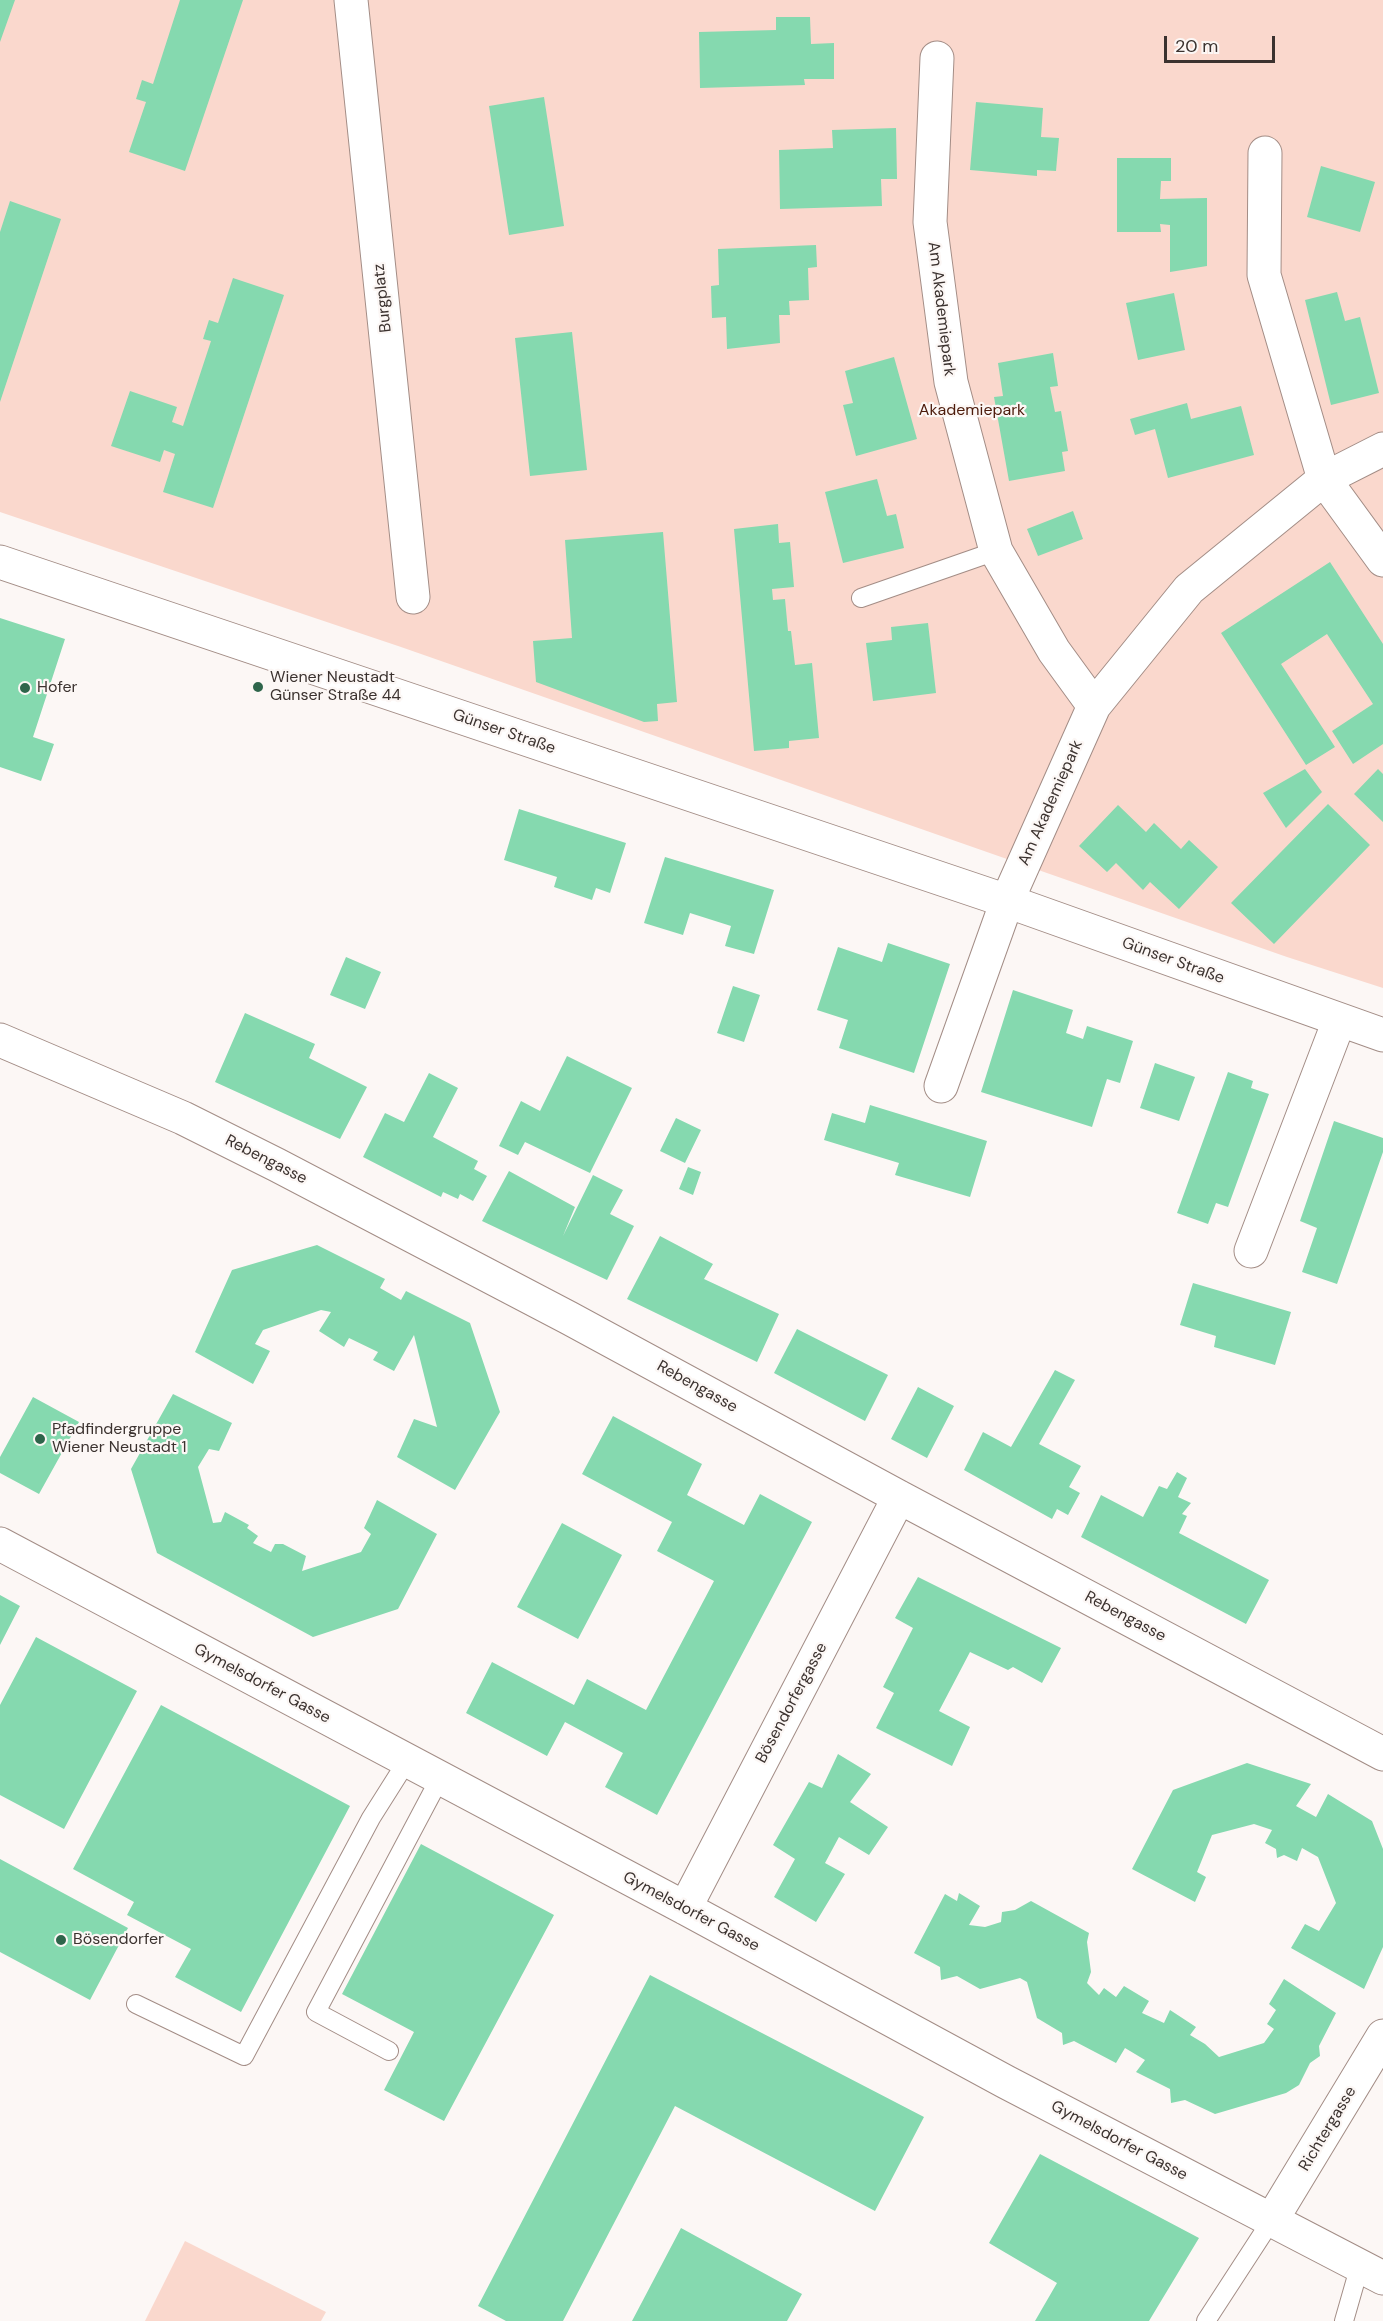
<!DOCTYPE html>
<html>
<head>
<meta charset="utf-8">
<style>
  body { margin:0 }
  #map { position:relative; width:1383px; height:2321px; overflow:hidden; background:#fcf7f5; font-family:"DM Sans",sans-serif }
  canvas { display:block }
  .scale { position:absolute; left:1164px; top:36px; width:111px; height:27px; box-sizing:border-box; border:3px solid #3b322f; border-top:0; padding-left:8px; font-size:18px; line-height:21px; white-space:nowrap; color:#3b322f; -webkit-text-stroke:4px #fcf7f5; paint-order:stroke }
</style>
</head>
<body>
<div id="map">
<canvas width="1383" height="2321"></canvas>
<div class="scale">20 m</div>
</div>
<script>
const ctx = document.querySelector('canvas').getContext('2d');
ctx.lineJoin = 'round';
function paint(path, color) { ctx.fillStyle = color; ctx.fill(path, 'evenodd'); }
const poly = rows => new Path2D(rows.map(r => 'M' + r).join(''));
function strokePath(path, color, width, dash) { ctx.strokeStyle = color; ctx.lineWidth = width; ctx.lineCap = dash ? 'butt' : 'round'; ctx.setLineDash(dash || []); ctx.stroke(path); }
function label(font, color, halo, rows, align = 'center') {
  ctx.font = font + ' "DM Sans",sans-serif'; ctx.lineWidth = 4.5; ctx.setLineDash([]); ctx.textBaseline = 'middle'; ctx.strokeStyle = halo; ctx.fillStyle = color; for (const [text, x, y, turn = 0] of rows) {
    ctx.save(); ctx.translate(x, y); ctx.rotate((+turn || 0) * Math.PI / 180); ctx.textAlign = isNaN(turn) ? turn : align; if (halo) ctx.strokeText(text, 0, 0); ctx.fillText(text, 0, 0); ctx.restore();
  }
}
const green = poly([
  [0,0,1383,0,1383,988,1287,957,401,647,0,512],
  [185,2241,326,2312,321,2321,145,2321]
]);
const building = poly([
  [0,0,15,0,0,42],
  [180,0,243,0,185,171,129,152,146,102,136,99,142,80,153,84],
  [776,17,810,17,811,44,834,43,834,79,804,79,805,85,700,88,699,32,776,30],
  [544,97,564,226,509,235,489,106],
  [976,102,1043,108,1041,137,1059,138,1056,171,1037,170,1037,176,970,170],
  [896,128,897,179,881,179,882,206,780,209,779,150,833,148,832,130],
  [1117,158,1171,158,1171,181,1161,181,1160,199,1207,198,1207,266,1170,272,1170,225,1160,224,1161,232,1117,232],
  [1321,166,1375,182,1360,232,1307,217],
  [10,201,61,219,0,402,0,232],
  [816,245,817,267,808,268,809,300,789,301,790,315,779,315,780,343,727,349,726,317,712,318,711,286,719,285,718,249],
  [233,278,284,295,213,508,163,492,175,454,164,450,160,462,111,446,130,391,177,407,172,422,183,426,211,341,203,339,209,320,218,323],
  [1337,292,1345,321,1360,317,1379,393,1331,405,1305,300],
  [1174,293,1185,350,1138,360,1126,303],
  [572,332,587,470,530,476,515,338],
  [1053,353,1058,386,1050,387,1055,412,1061,411,1068,451,1062,452,1065,471,1009,481,994,397,1003,396,998,363],
  [894,357,917,439,856,456,843,405,853,403,845,371],
  [1187,403,1191,419,1241,406,1254,455,1168,478,1155,429,1135,435,1130,419],
  [877,479,887,516,896,514,904,548,843,563,825,492],
  [1073,511,1083,539,1038,556,1027,529],
  [778,524,779,543,790,542,794,587,772,589,773,600,785,599,788,631,791,631,795,665,812,663,819,738,789,741,789,748,754,751,734,529],
  [663,532,677,702,657,704,658,721,644,722,536,682,533,641,572,638,565,540],
  [1330,562,1383,644,1383,744,1353,764,1332,731,1373,704,1327,634,1281,664,1335,747,1306,765,1221,633],
  [0,618,65,639,33,737,54,744,41,781,0,767],
  [928,623,936,693,873,701,866,643,892,640,891,627],
  [1305,769,1322,792,1286,828,1263,793],
  [1378,769,1383,774,1383,822,1354,794],
  [1328,804,1370,845,1274,944,1231,903],
  [1118,805,1146,832,1154,823,1181,849,1189,840,1218,867,1179,909,1150,882,1143,890,1116,863,1107,872,1079,846],
  [519,809,626,843,610,893,596,888,592,900,554,887,557,877,504,860],
  [665,857,774,890,754,954,725,946,731,926,690,913,683,935,644,923],
  [888,943,950,964,914,1073,839,1048,848,1020,817,1010,838,947,882,962],
  [346,957,381,972,365,1009,330,995],
  [733,986,760,995,744,1042,717,1033],
  [1013,990,1073,1010,1066,1033,1083,1039,1087,1026,1133,1041,1120,1083,1107,1079,1092,1127,981,1092],
  [245,1013,315,1044,309,1058,367,1087,340,1139,215,1082],
  [567,1056,632,1088,590,1173,525,1142,518,1155,499,1146,521,1101,540,1111],
  [1155,1063,1195,1077,1179,1121,1140,1108],
  [1228,1072,1253,1081,1251,1088,1269,1094,1228,1207,1216,1203,1208,1224,1177,1213],
  [429,1073,458,1088,433,1137,478,1161,474,1169,487,1176,473,1201,460,1194,458,1199,443,1192,441,1197,363,1157,385,1113,404,1122],
  [870,1105,987,1141,970,1197,895,1175,899,1163,824,1140,832,1113,865,1123],
  [676,1118,701,1130,685,1163,660,1151],
  [1334,1121,1383,1138,1383,1152,1337,1284,1302,1272,1317,1228,1300,1221],
  [688,1167,701,1172,693,1195,679,1189],
  [509,1171,575,1207,563,1236,593,1175,623,1190,610,1214,634,1226,607,1280,482,1221],
  [660,1236,713,1264,704,1279,779,1314,757,1362,627,1299],
  [317,1245,385,1279,380,1288,401,1300,406,1291,470,1323,500,1412,455,1490,397,1457,414,1419,437,1427,414,1335,394,1371,373,1360,378,1352,349,1338,344,1347,319,1331,331,1312,321,1310,263,1330,255,1344,270,1351,253,1384,195,1352,232,1270],
  [1193,1283,1291,1312,1275,1365,1214,1347,1216,1336,1180,1325],
  [797,1329,888,1375,865,1421,774,1373],
  [1055,1370,1075,1380,1039,1444,1081,1466,1069,1487,1080,1493,1068,1515,1057,1509,1052,1519,964,1470,983,1432,1011,1447],
  [918,1387,954,1406,927,1458,891,1439],
  [173,1394,232,1423,219,1451,209,1449,198,1467,213,1523,221,1522,225,1512,249,1525,247,1528,258,1536,253,1543,271,1552,275,1544,283,1544,306,1556,302,1571,361,1552,371,1534,364,1528,377,1500,437,1534,398,1609,313,1637,157,1553,131,1469],
  [33,1397,79,1422,39,1494,0,1473,0,1457],
  [613,1416,702,1464,687,1495,744,1525,760,1494,812,1522,657,1815,605,1787,623,1753,565,1722,547,1756,466,1713,492,1662,574,1705,587,1679,646,1710,714,1581,657,1551,672,1522,582,1474],
  [1177,1472,1187,1478,1178,1497,1191,1503,1182,1514,1187,1516,1179,1533,1269,1580,1246,1624,1081,1537,1101,1495,1143,1517,1159,1486,1167,1489],
  [562,1523,622,1555,578,1639,517,1607],
  [918,1577,1061,1648,1042,1683,1013,1667,1008,1670,970,1652,939,1711,970,1727,952,1766,876,1728,894,1693,883,1687,913,1628,895,1618],
  [0,1595,20,1606,0,1645],
  [36,1637,137,1691,64,1829,0,1795,0,1705],
  [161,1705,350,1806,241,2012,175,1977,191,1949,127,1915,134,1902,73,1869],
  [838,1754,871,1774,850,1802,888,1827,869,1855,839,1837,825,1863,845,1874,816,1922,774,1897,795,1859,773,1845,809,1782,822,1788],
  [1247,1763,1311,1784,1296,1806,1316,1817,1328,1794,1372,1821,1383,1849,1383,1947,1364,1989,1291,1948,1305,1924,1319,1931,1336,1903,1318,1857,1302,1848,1297,1861,1284,1855,1277,1858,1276,1849,1265,1843,1272,1830,1254,1824,1212,1835,1197,1872,1206,1877,1195,1902,1132,1869,1173,1790],
  [421,1844,554,1915,444,2121,384,2090,414,2032,342,1994],
  [0,1859,128,1928,90,2000,0,1952],
  [959,1893,980,1906,969,1925,985,1927,1001,1922,1002,1912,1015,1910,1031,1901,1089,1933,1087,1942,1091,1972,1087,1983,1099,1995,1104,1988,1116,1997,1124,1986,1149,2001,1142,2013,1164,2023,1170,2010,1196,2027,1190,2035,1205,2044,1219,2057,1264,2043,1274,2029,1267,2024,1276,2010,1269,2004,1284,1979,1336,2013,1319,2046,1320,2056,1310,2063,1299,2085,1286,2093,1215,2114,1185,2100,1171,2103,1170,2089,1136,2072,1145,2060,1125,2048,1116,2063,1074,2041,1063,2045,1062,2033,1037,2018,1027,1982,1020,1978,980,1989,957,1976,941,1980,940,1967,914,1953,945,1894,957,1901],
  [650,1975,924,2117,875,2211,675,2106,563,2321,506,2321,478,2306],
  [1040,2154,1199,2238,1149,2321,1035,2321,1057,2283,989,2243],
  [681,2228,802,2294,787,2321,632,2321]
]);
const lane = poly([
  [861,598,996,551],
  [136,2004,244,2056,371,1818,407,1761],
  [389,2051,316,2012,440,1778],
  [1206,2321,1271,2221],
  [1344,2321,1360,2265]
]);
const street = poly([
  [351,0,413,597],
  [937,58,930,222,951,382,996,551,1054,651,1094,706,1007,901,941,1086],
  [1383,449,1324,479,1383,560],
  [1094,706,1189,589,1324,479,1264,275,1265,153],
  [0,1040,183,1118,277,1165,569,1318,899,1497,1383,1754],
  [1251,1251,1339,1021],
  [0,1544,685,1908,1006,2082,1383,2278],
  [685,1908,899,1497],
  [1271,2221,1383,2036]
]);
const primary = poly([
  [0,562,1007,901,1383,1035]
]);
const markers = [
  [258,687,6,"#2e654b"],
  [25,688,6,"#2e654b"],
  [40,1439,6,"#2e654b"],
  [61,1940,6,"#2e654b"]
];
const streetNames = [
  ["Burgplatz",383,298,-96],
  ["Am Akademiepark",941,309,83],
  ["Günser Straße",504,732,19],
  ["Am Akademiepark",1051,803,-66],
  ["Günser Straße",1173,961,20],
  ["Rebengasse",266,1160,27],
  ["Rebengasse",697,1387,29],
  ["Rebengasse",1125,1617,28],
  ["Gymelsdorfer Gasse",262,1684,28],
  ["Bösendorfergasse",792,1703,-62],
  ["Gymelsdorfer Gasse",691,1912,28],
  ["Richtergasse",1328,2129,-59],
  ["Gymelsdorfer Gasse",1119,2141,28]
];
const parkNames = [
  ["Akademiepark",972,411]
];
const poiNames = [
  ["Wiener Neustadt",270,678],
  ["Günser Straße 44",270,696],
  ["Hofer",37,688],
  ["Pfadfindergruppe",52,1430],
  ["Wiener Neustadt 1",52,1448],
  ["Bösendorfer",73,1940]
];
paint(green, '#fad8cd');
paint(building, '#85d9af');
strokePath(lane, '#a38d86', 20);
strokePath(street, '#a38d86', 35);
strokePath(primary, '#a38d86', 35);
strokePath(lane, '#fff', 18);
strokePath(street, '#fff', 33);
strokePath(primary, '#fff', 33);
for (const [x, y, r, color] of markers) { const dot = new Path2D(); dot.arc(x, y, r, 0, 2 * Math.PI); ctx.fillStyle = color; ctx.fill(dot); strokePath(dot, '#fcf7f5', 2); }
label('16px', '#3b322f', '#fcf7f5', streetNames);
label('16px', '#4c1b0b', '#fcf7f5', parkNames);
label('16px', '#3b322f', '#fcf7f5', poiNames, 'left');
</script>
</body>
</html>
